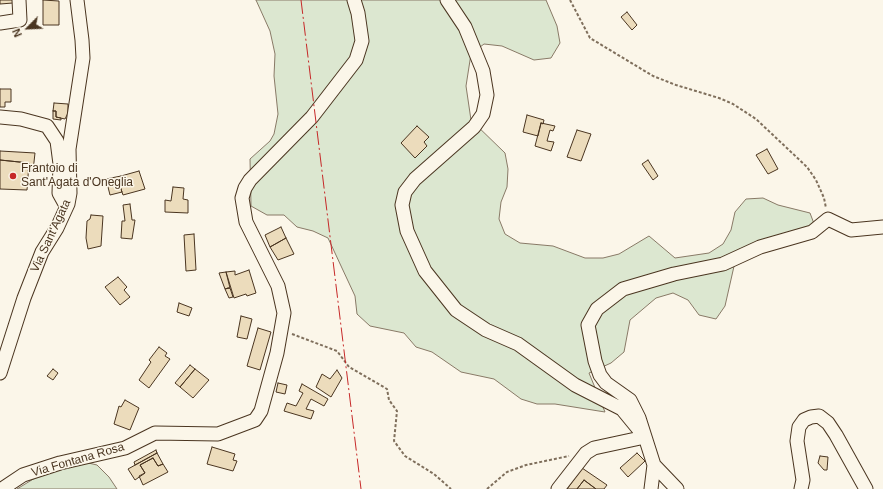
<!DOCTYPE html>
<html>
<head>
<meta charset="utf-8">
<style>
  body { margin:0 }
  #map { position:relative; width:883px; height:489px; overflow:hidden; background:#fbf6e9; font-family:Helvetica,sans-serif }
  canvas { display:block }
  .north { position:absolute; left:8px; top:8px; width:40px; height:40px; -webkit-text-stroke:3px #fbf6e9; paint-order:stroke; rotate:246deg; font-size:11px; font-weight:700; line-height:16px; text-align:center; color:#4a3520 }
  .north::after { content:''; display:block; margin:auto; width:14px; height:18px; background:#4a3520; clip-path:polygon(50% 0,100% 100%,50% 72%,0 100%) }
</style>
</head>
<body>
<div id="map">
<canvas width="883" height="489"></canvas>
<div class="north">N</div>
</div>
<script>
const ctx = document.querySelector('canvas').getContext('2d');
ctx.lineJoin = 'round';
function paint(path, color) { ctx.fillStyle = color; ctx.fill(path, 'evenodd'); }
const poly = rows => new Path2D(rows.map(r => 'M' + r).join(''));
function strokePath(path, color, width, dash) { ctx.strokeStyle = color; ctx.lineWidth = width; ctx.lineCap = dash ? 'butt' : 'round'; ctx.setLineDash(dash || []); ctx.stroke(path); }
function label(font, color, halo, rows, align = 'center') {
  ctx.font = font + ' Helvetica,sans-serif'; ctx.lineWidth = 3; ctx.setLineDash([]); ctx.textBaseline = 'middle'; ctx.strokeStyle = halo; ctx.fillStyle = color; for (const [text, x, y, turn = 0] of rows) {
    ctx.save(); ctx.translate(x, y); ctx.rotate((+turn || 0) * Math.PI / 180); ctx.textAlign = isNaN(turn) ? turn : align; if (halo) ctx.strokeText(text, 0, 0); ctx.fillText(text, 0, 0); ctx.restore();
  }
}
const green = poly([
  [256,0,546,0,557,26,560,43,551,58,534,60,502,46,484,44,471,54,466,86,471,120,505,153,508,169,507,187,501,202,499,219,505,234,520,243,553,246,585,258,603,258,619,254,649,236,675,258,709,253,723,244,731,230,735,212,746,199,763,198,778,205,810,213,816,229,737,253,725,306,716,319,699,315,688,300,673,293,656,298,630,320,624,352,611,363,589,373,605,412,555,404,537,404,521,399,494,379,461,372,432,352,416,347,404,333,370,326,357,314,355,296,328,238,313,231,297,227,284,215,267,215,251,206,250,159,270,141,274,134,278,114,274,76,275,54,270,31,256,0],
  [80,461,97,465,109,477,117,489,17,489,48,470,80,461]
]);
const building = poly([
  [0,0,13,0,13,3,0,4,0,0],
  [43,0,59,1,59,25,43,25,43,0],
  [627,12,637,25,632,30,621,17,627,12],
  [0,89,11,89,11,102,5,102,5,107,0,107,0,89],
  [54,103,68,104,68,113,65,119,56,117,56,111,53,111,54,103],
  [53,111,56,111,56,117,61,118,61,120,53,119,53,111],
  [527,115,544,120,543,124,541,123,538,136,523,132,527,115],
  [541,123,555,126,553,131,550,130,547,141,554,142,551,151,535,146,541,123],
  [417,126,429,137,424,142,427,146,415,158,401,143,417,126],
  [577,130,591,134,581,161,567,157,577,130],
  [767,149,778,169,768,174,756,155,767,149],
  [0,151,35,153,33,171,28,171,29,163,0,160,0,151],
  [0,160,29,163,27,190,0,189,0,160],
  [648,160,658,176,653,180,642,164,648,160],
  [139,171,145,189,123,195,120,186,123,185,121,176,139,171],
  [121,176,123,185,120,186,122,192,110,195,106,179,121,176],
  [173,187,184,188,183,199,188,200,188,213,165,212,165,200,171,201,173,187],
  [130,204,132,220,135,220,132,239,121,238,122,221,125,221,123,205,130,204],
  [91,215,103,216,101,246,88,249,86,238,87,221,90,219,91,215],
  [281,227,286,238,270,247,265,235,281,227],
  [194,234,196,270,186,271,184,235,194,234],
  [286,238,294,254,278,260,270,247,286,238],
  [249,270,256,293,247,296,246,294,234,298,226,272,235,271,235,275,249,270],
  [226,272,230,288,225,289,219,273,226,272],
  [118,277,127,287,124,290,130,297,120,305,105,287,118,277],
  [228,288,230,288,233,297,229,298,225,289,228,288],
  [179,303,192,308,189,316,177,312,179,303],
  [241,316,252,319,247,339,237,337,241,316],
  [258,328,271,332,260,370,247,366,258,328],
  [159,347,167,353,165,356,170,359,149,388,139,380,151,362,149,360,159,347],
  [190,365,195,369,180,387,175,383,190,365],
  [53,369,58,373,53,380,47,376,53,369],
  [195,369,209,380,193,398,180,387,195,369],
  [337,370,342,378,331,397,316,387,322,374,330,379,337,370],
  [278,383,287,385,285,394,276,392,278,383],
  [302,384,328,399,324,406,311,399,306,409,314,411,311,419,284,411,287,403,296,406,303,393,299,391,302,384],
  [125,400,139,408,130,430,114,424,119,406,121,407,125,400],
  [212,447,235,454,233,460,237,461,233,471,207,464,212,447],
  [156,450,157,453,135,465,134,462,156,450],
  [157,453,163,464,158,466,153,458,140,465,145,473,135,480,128,469,157,453],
  [637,453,645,461,628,477,620,468,637,453],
  [820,456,828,457,827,470,824,470,818,463,820,456],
  [153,458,158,466,163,464,168,472,143,485,139,476,145,473,140,465,153,458],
  [582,468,607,485,604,489,596,489,584,480,577,489,567,489,582,468],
  [584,480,596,489,577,489,584,480]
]);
const path = poly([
  [570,0,590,38,653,76,676,85,719,98,733,104,756,119,807,167,816,180,824,198,826,208],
  [292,334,337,351,349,367,387,389,389,400,397,411,394,441,405,456,434,474,451,489],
  [487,489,507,472,526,465,569,456]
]);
const minor = poly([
  [447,0,465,27,483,71,487,95,483,114,474,127,415,179,405,192,402,205,407,231,425,271,456,310,486,330,518,344,575,385,622,409,645,437],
  [0,23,20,20,19,0],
  [0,117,21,119,47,126,57,141,60,164,59,193,64,202,68,204],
  [0,373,24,298,42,252,57,228,68,204,70,193,69,149,83,58,82,40,77,0],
  [2,489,23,475,60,463,125,448,155,433,218,434,255,420,261,411,277,353,284,313,278,286,246,222,242,198,245,188,250,180,312,117,356,60,362,41,358,13,354,0],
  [558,489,586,453,594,448,645,437],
  [651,489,654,465],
  [677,489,654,465,639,418,630,400,606,383,600,375,595,361,588,325,597,309,623,289,674,274,723,264,760,247,812,232,828,219,851,230,883,227],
  [801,489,803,480,797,441,799,427,804,420,811,417,819,416,828,423,836,435,866,489]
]);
const power = poly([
  [301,0,361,489]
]);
const markers = [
  [13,176,4,"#c62828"]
];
const poiNames = [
  ["Frantoio di",21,169],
  ["Sant'Agata d'Oneglia",21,183]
];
const streetNames = [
  ["Via Sant'Agata",51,236,-65],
  ["Via Fontana Rosa",78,460,-16]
];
paint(green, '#dce7d0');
strokePath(green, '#887966', 1);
paint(building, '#ecdcbc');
strokePath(building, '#4a3520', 1);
strokePath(minor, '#4a3520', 15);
strokePath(path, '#7f6f5c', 2, [3, 2]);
strokePath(minor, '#fbf6e9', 13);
strokePath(power, '#c62828', 1, [14, 3, 2, 3]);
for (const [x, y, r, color] of markers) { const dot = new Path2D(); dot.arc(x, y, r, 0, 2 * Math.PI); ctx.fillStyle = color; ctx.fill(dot); strokePath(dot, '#fbf6e9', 1.5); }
label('12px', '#4a3520', '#fbf6e9', poiNames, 'left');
label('12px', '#4a3520', '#fbf6e9', streetNames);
</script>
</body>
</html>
